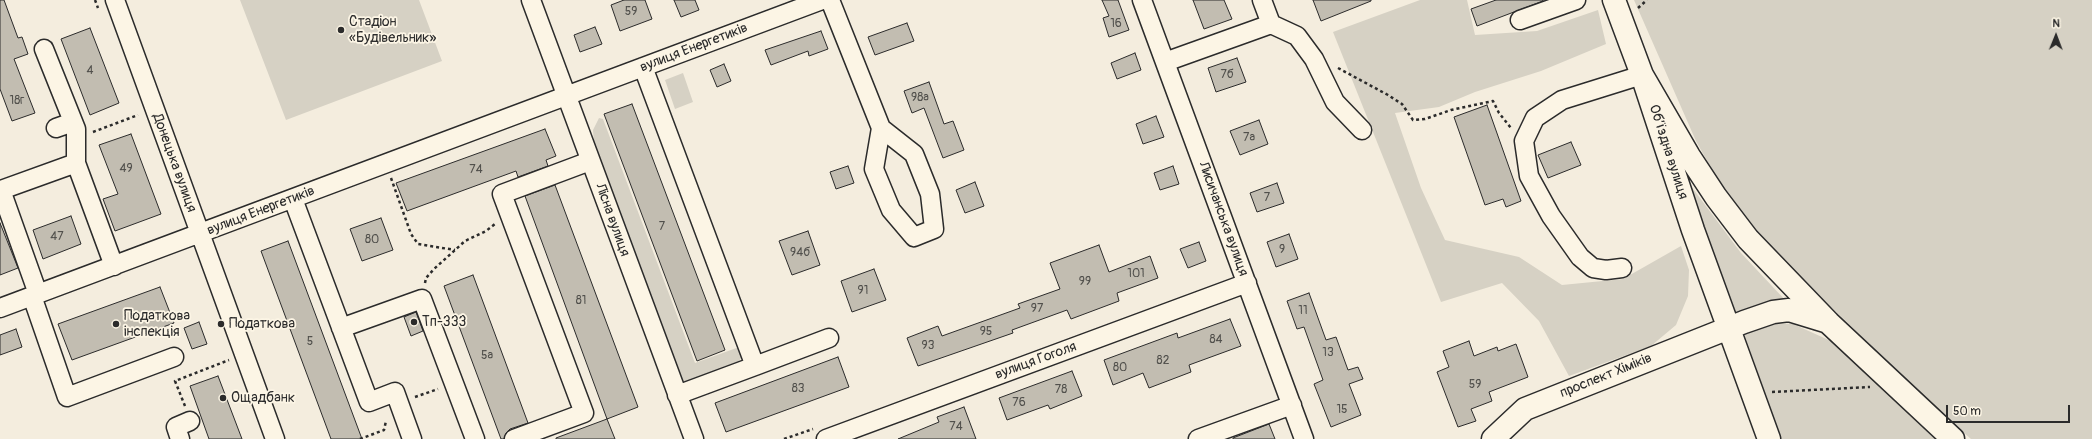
<!DOCTYPE html>
<html>
<head>
<meta charset="utf-8">
<style>
  body { margin:0 }
  #map { position:relative; width:2092px; height:439px; overflow:hidden; background:#f4edde; font-family:Pangolin,sans-serif }
  canvas { display:block }
  .north { position:absolute; left:2036px; top:16px; width:40px; height:40px; -webkit-text-stroke:3px #fcf5e5; paint-order:stroke; rotate:1deg; font-size:11px; font-weight:700; line-height:16px; text-align:center; color:#2b2b2b }
  .north::after { content:''; display:block; margin:auto; width:14px; height:18px; background:#2b2b2b; clip-path:polygon(50% 0,100% 100%,50% 72%,0 100%) }
  .scale { position:absolute; left:1946px; top:405px; width:124px; height:18px; box-sizing:border-box; border:2px solid #2b2b2b; border-top:0; padding-left:5px; font-size:12px; line-height:14px; white-space:nowrap; color:#2b2b2b; -webkit-text-stroke:3px #fcf5e5; paint-order:stroke }
</style>
</head>
<body>
<div id="map">
<canvas width="2092" height="439"></canvas>
<div class="north">N</div>
<div class="scale">50 m</div>
</div>
<script>
const ctx = document.querySelector('canvas').getContext('2d');
ctx.lineJoin = 'round';
function paint(path, color) { ctx.fillStyle = color; ctx.fill(path, 'evenodd'); }
const poly = rows => new Path2D(rows.map(r => 'M' + r).join(''));
function strokePath(path, color, width, dash) { ctx.strokeStyle = color; ctx.lineWidth = width; ctx.lineCap = dash ? 'butt' : 'round'; ctx.setLineDash(dash || []); ctx.stroke(path); }
function label(font, color, halo, rows, align = 'center') {
  ctx.font = font + ' Pangolin,sans-serif'; ctx.lineWidth = 3.5; ctx.setLineDash([]); ctx.textBaseline = 'middle'; ctx.strokeStyle = halo; ctx.fillStyle = color; for (const [text, x, y, turn = 0] of rows) {
    ctx.save(); ctx.translate(x, y); ctx.rotate((+turn || 0) * Math.PI / 180); ctx.textAlign = isNaN(turn) ? turn : align; if (halo) ctx.strokeText(text, 0, 0); ctx.fillText(text, 0, 0); ctx.restore();
  }
}
const green = poly([
  [240,0,419,0,442,61,286,120],
  [1420,0,1467,0,1475,35,1537,31,1598,10,1606,44,1541,71,1475,92,1439,107,1395,113,1421,188,1445,240,1519,257,1562,285,1623,279,1681,246,1689,270,1688,296,1676,325,1651,346,1569,376,1539,321,1502,283,1441,302,1333,32],
  [1634,0,2092,0,2092,439,1971,439,1934,406,1801,278,1744,218,1720,184,1696,141],
  [683,73,693,102,675,109,665,80],
  [599,118,603,119,695,363,742,346,743,355,739,361,685,382,679,378,594,144,593,130],
  [1685,178,1741,253,1787,302,1736,313],
  [1766,323,1793,324,1831,341,1935,439,1781,439,1744,333]
]);
const building = poly([
  [0,0,4,0,18,38,22,37,28,54,14,59,35,113,12,121,0,89,0,0],
  [624,0,645,0,652,19,620,31,611,5,624,0],
  [674,0,695,0,699,10,681,17,674,0],
  [1102,0,1118,0,1129,30,1109,37,1103,18,1109,16,1102,0],
  [1193,0,1224,0,1232,19,1204,29,1193,0],
  [1313,0,1371,0,1371,1,1321,21,1313,0],
  [1496,0,1543,0,1543,1,1477,26,1471,9,1496,0],
  [907,23,914,41,875,55,868,37,907,23],
  [595,27,602,44,580,52,574,35,595,27],
  [90,28,119,103,90,115,61,39,90,28],
  [821,31,828,49,809,56,808,51,771,65,765,50,821,31],
  [1135,53,1141,70,1117,79,1111,63,1135,53],
  [1237,58,1246,82,1216,92,1208,68,1237,58],
  [724,64,731,81,717,87,710,70,724,64],
  [929,82,944,124,953,121,964,150,943,158,924,108,912,113,904,91,929,82],
  [632,104,725,350,697,361,604,114,632,104],
  [1487,105,1521,201,1506,207,1503,199,1485,205,1454,117,1487,105],
  [1156,116,1164,137,1143,144,1136,124,1156,116],
  [1259,120,1268,144,1240,155,1230,131,1259,120],
  [545,129,556,156,546,160,548,166,518,177,516,171,407,211,396,183,545,129],
  [131,134,161,214,115,231,103,199,118,194,99,145,131,134],
  [1571,142,1581,165,1548,178,1538,155,1571,142],
  [848,166,854,183,836,189,830,172,848,166],
  [1173,166,1179,184,1160,190,1154,173,1173,166],
  [975,182,984,206,965,213,956,190,975,182],
  [1277,183,1284,203,1257,212,1250,193,1277,183],
  [555,185,638,407,607,419,525,196,555,185],
  [71,216,81,244,43,259,33,230,71,216],
  [381,218,393,250,362,261,350,229,381,218],
  [0,223,18,268,0,275,0,223],
  [808,231,820,265,792,275,779,241,808,231],
  [1289,234,1298,259,1276,267,1267,242,1289,234],
  [288,241,362,439,331,439,261,251,288,241],
  [1199,242,1206,261,1188,268,1180,249,1199,242],
  [1099,245,1109,272,1150,256,1158,278,1117,293,1119,301,1071,319,1067,310,1012,330,1013,333,918,366,907,338,938,326,942,336,1020,308,1018,304,1060,289,1050,263,1099,245],
  [874,269,886,300,852,312,841,281,874,269],
  [473,275,528,423,510,429,506,433,504,439,501,439,444,286,473,275],
  [160,287,174,323,72,360,58,324,160,287],
  [1309,293,1326,340,1336,337,1348,370,1358,367,1363,379,1349,384,1361,415,1331,427,1314,384,1323,380,1304,327,1297,329,1287,301,1309,293],
  [416,312,423,331,411,336,404,317,416,312],
  [1230,319,1241,346,1189,365,1191,372,1149,388,1143,373,1113,385,1104,360,1177,333,1178,338,1230,319],
  [199,322,207,344,192,349,184,328,199,322],
  [16,329,22,347,0,355,0,335,16,329],
  [1469,341,1474,356,1497,347,1498,351,1516,344,1528,377,1489,392,1492,401,1471,409,1476,421,1458,427,1437,372,1449,367,1443,351,1469,341],
  [838,357,849,387,726,432,715,403,838,357],
  [1072,371,1082,396,1050,409,1048,405,1007,420,999,398,1072,371],
  [218,376,242,439,209,439,190,386,218,376],
  [964,407,976,439,898,439,939,422,937,417,964,407],
  [607,419,615,439,556,439,556,438,607,419],
  [1269,424,1275,439,1233,439,1233,438,1269,424]
]);
const path = poly([
  [95,0,98,8],
  [1638,8,1647,0],
  [1338,68,1388,95,1402,104,1413,120,1425,119,1451,110,1493,101,1499,113,1511,128],
  [93,132,138,115],
  [391,178,411,234,418,244,455,250],
  [425,283,426,278,434,269,465,241,486,231,495,224],
  [1772,392,1870,387],
  [415,397,438,389],
  [185,406,175,381,229,360],
  [360,439,384,430,386,421],
  [784,439,813,429]
]);
const minor = poly([
  [115,0,275,439],
  [531,0,694,439],
  [830,0,881,128,914,154,930,194,934,229,914,237,891,210,874,169,881,128],
  [1142,0,1304,439],
  [1520,20,1576,0],
  [1271,24,1297,36,1314,59,1335,102,1362,130],
  [44,49,76,129,76,163,114,266],
  [1165,62,1271,24,1262,0],
  [643,67,755,366,677,395],
  [56,128,73,122],
  [293,199,369,402,395,392,412,439],
  [1622,268,1606,270,1593,268,1580,257,1551,216,1529,176,1524,141,1535,118,1562,100,1642,75],
  [38,294,1,190,76,163],
  [32,296,67,397,174,357],
  [0,308,822,0],
  [341,328,422,299,475,439],
  [755,366,829,338],
  [180,439,176,427,190,421],
  [514,439,584,413,502,194,590,161],
  [826,439,1247,283],
  [1198,439,1292,405]
]);
const major = poly([
  [1614,0,1642,75,1693,230,1769,439],
  [1642,75,1689,156,1716,197,1748,239,1829,323,1953,439],
  [1493,439,1525,409,1744,322,1773,312,1789,310,1825,321]
]);
const markers = [
  [341,30,4,"#2b2b2b"],
  [414,322,4,"#2b2b2b"],
  [116,324,4,"#2b2b2b"],
  [221,324,4,"#2b2b2b"],
  [223,398,4,"#2b2b2b"]
];
const numberNames = [
  ["59",631,12],
  ["16",1116,24],
  ["4",90,71],
  ["7б",1227,75],
  ["98а",920,98],
  ["18г",17,101],
  ["7а",1249,138],
  ["49",126,169],
  ["74",476,170],
  ["7",1267,198],
  ["7",662,227],
  ["47",57,237],
  ["80",372,240],
  ["9",1282,250],
  ["94б",800,253],
  ["101",1136,274],
  ["99",1085,282],
  ["91",863,291],
  ["81",581,301],
  ["97",1037,309],
  ["11",1303,311],
  ["95",986,332],
  ["84",1216,340],
  ["5",310,342],
  ["93",928,346],
  ["13",1328,353],
  ["5а",487,356],
  ["82",1163,361],
  ["80",1120,368],
  ["59",1475,385],
  ["83",798,389],
  ["78",1061,390],
  ["76",1019,403],
  ["15",1342,410],
  ["74",956,427]
];
const poiNames = [
  ["Стадіон",349,22],
  ["«Будівельник»",349,38],
  ["Податкова",124,316],
  ["інспекція",124,332],
  ["Тп-333",422,322],
  ["Податкова",229,324],
  ["Ощадбанк",231,398]
];
const streetNames = [
  ["вулиця Енергетиків",694,48,-21],
  ["Об’їздна вулиця",1668,152,72],
  ["Донецька вулиця",174,163,70],
  ["вулиця Енергетиків",261,211,-21],
  ["Лисичанська вулиця",1223,219,70],
  ["Лісна вулиця",612,220,70],
  ["вулиця Гоголя",1036,361,-20],
  ["проспект Хіміків",1606,376,-22]
];
paint(green, '#d6d1c4');
paint(building, '#c2bdb1');
strokePath(building, '#2b2b2b', 1);
strokePath(minor, '#2b2b2b', 21);
strokePath(major, '#2b2b2b', 25);
strokePath(path, '#2b2b2b', 2.5, [3, 3]);
strokePath(minor, '#fcf5e5', 18);
strokePath(major, '#fcf5e5', 22);
for (const [x, y, r, color] of markers) { const dot = new Path2D(); dot.arc(x, y, r, 0, 2 * Math.PI); ctx.fillStyle = color; ctx.fill(dot); strokePath(dot, '#fcf5e5', 1.5); }
label('12px', '#51504c', null, numberNames);
label('14px', '#2b2b2b', '#fcf5e5', poiNames, 'left');
label('14px', '#2b2b2b', '#fcf5e5', streetNames);
</script>
</body>
</html>
